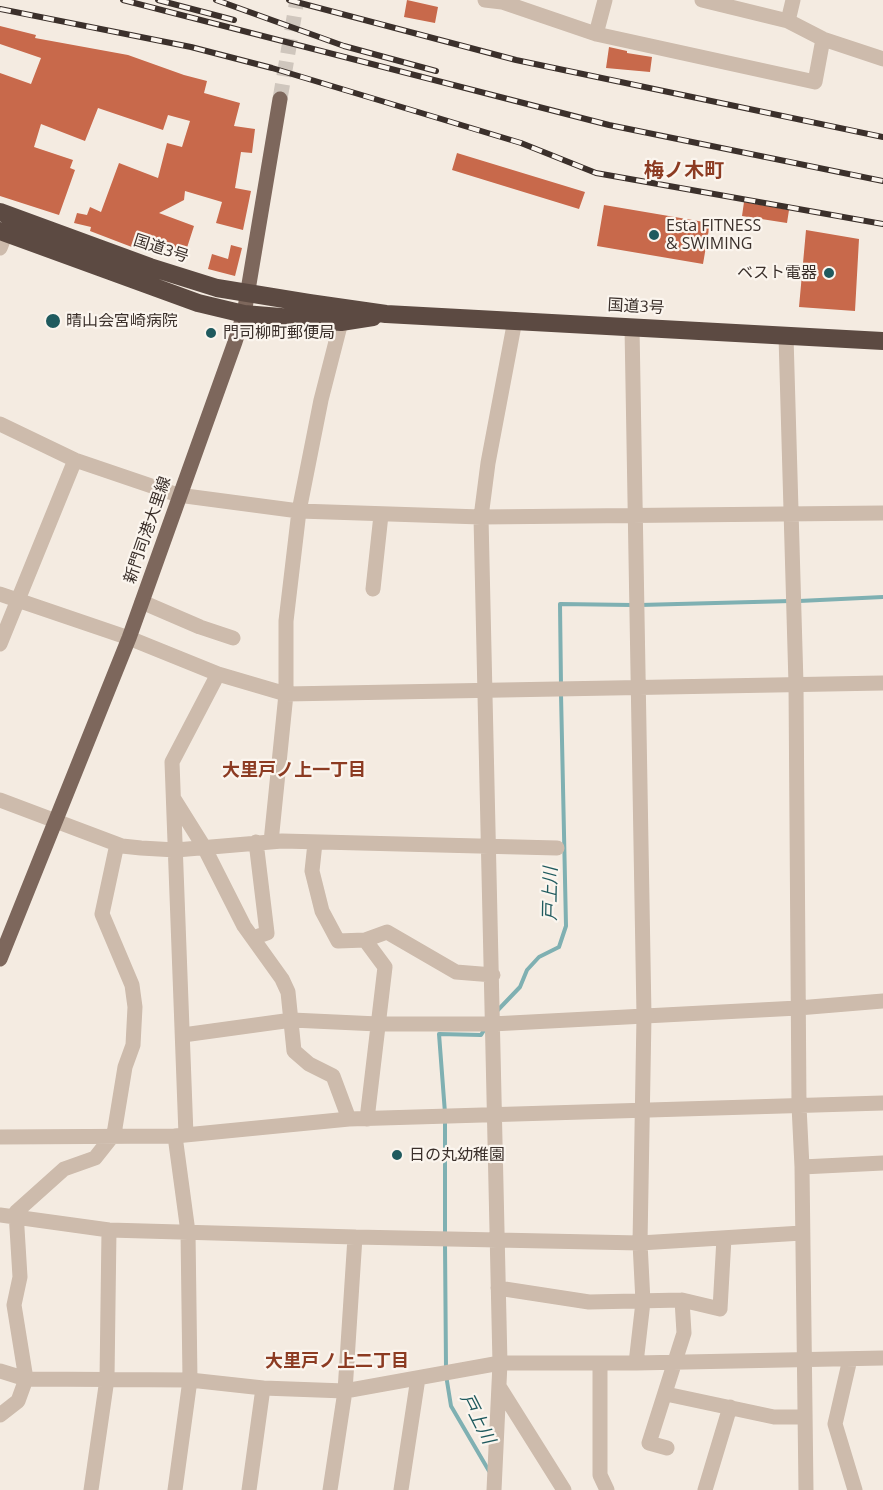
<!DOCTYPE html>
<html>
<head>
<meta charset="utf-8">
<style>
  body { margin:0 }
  canvas { display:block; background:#f4ebe1 }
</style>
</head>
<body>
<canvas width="883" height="1490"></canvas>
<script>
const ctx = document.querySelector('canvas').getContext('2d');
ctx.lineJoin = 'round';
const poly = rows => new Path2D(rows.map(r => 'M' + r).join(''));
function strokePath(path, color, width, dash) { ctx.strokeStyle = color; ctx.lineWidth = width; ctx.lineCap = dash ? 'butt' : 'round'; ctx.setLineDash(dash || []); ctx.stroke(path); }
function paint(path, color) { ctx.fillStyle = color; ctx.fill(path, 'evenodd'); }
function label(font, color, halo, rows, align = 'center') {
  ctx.font = font + ' "Open Sans","Noto Sans JP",sans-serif'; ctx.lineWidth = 4.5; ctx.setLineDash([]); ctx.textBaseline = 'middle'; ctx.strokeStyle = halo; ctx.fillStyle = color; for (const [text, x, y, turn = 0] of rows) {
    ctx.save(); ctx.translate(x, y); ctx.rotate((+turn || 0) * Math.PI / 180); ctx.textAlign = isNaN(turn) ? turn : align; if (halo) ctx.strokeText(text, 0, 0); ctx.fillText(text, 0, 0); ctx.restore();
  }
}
const stream = poly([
  [799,601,883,597],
  [640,605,791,601],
  [561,686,560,604,632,605],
  [497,1011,520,987,527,970,539,957,559,947,566,926,561,694],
  [445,1113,439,1034,481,1035,486,1027],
  [445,1120,445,1236],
  [445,1243,446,1368],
  [446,1375,451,1406,489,1471]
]);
const building = poly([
  [407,0,438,7,435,23,404,17],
  [0,26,36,35,35,38,128,55,184,75,207,81,204,93,240,103,234,126,255,129,252,153,241,152,235,188,251,191,243,230,216,223,222,202,185,191,184,200,159,213,194,226,185,254,140,241,137,249,90,231,91,227,74,223,77,213,87,215,90,207,101,212,119,163,158,178,167,143,182,147,190,121,168,115,163,130,98,108,85,141,41,124,34,147,73,160,70,168,75,170,59,215,0,196,0,73,31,84,41,58,0,44],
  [609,47,627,51,627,53,652,57,650,72,606,68],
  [457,153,585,192,579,209,452,170],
  [744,202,789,210,787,223,742,216],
  [604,205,710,223,703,264,597,246],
  [806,230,859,239,855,311,799,307],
  [231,245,242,248,235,276,208,269,212,254,228,259]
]);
const majorTunnel = poly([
  [280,99,297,0]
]);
const minor = poly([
  [485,0,502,2,596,34,815,82,823,39],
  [702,0,788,21,823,39,883,59],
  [788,21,793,0],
  [596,34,605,0],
  [0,248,10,223],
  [632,327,644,1016,640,1243,643,1302,636,1363],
  [786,336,796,684,799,1106,802,1167,806,1490],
  [0,424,75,460,178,495,299,511,481,517,883,513],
  [373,589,381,515],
  [0,594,129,638,218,674,286,694,883,683],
  [142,602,200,627,233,638],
  [0,644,75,460],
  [174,799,204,847,244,926,282,979,288,992,294,1051,309,1064,333,1076,349,1119],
  [0,800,122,846,141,848,176,850,282,841,557,848],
  [271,842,286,694,286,621,299,511,321,400,341,322],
  [315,843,312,871,322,911,338,941,365,940,385,967,367,1119],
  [253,938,267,933,256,842],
  [365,940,387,932,456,972,493,975],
  [183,1035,292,1020,378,1024,492,1024,798,1008,883,1001],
  [186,1135,172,762,218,674],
  [0,1137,175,1136,349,1119,883,1103],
  [802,1167,883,1163],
  [0,1215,109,1230,355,1237,640,1243,802,1233],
  [498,1288,589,1302,682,1300,720,1309,724,1238],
  [850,1359,835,1424,855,1490],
  [600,1363,600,1475,607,1490],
  [0,1371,26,1379,190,1380,263,1388,345,1391,500,1363,636,1363,883,1358],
  [500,1388,564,1490],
  [666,1394,774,1417,804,1417],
  [0,1415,18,1401,26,1379,14,1305,20,1277,16,1212,64,1169,95,1158,114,1134,125,1067,133,1045,135,1007,132,985,102,914,117,844],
  [667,1448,649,1443,684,1333,682,1300],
  [91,1490,107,1379,109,1230],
  [175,1490,190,1380,188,1232,175,1136],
  [249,1490,263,1388],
  [330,1490,345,1391,355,1237],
  [401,1490,418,1378],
  [494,1490,500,1363,481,517,488,463,515,320],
  [705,1490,730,1407]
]);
const major = poly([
  [0,959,129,638,235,342,244,314,280,99]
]);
const highway = poly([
  [0,212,150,267,217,288,309,303,386,314,883,341],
  [0,231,198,303,244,314,341,322,373,317]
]);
const rail = poly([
  [123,0,609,125,883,181],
  [158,0,234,20],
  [216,0,344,46,436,71],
  [289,0,516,60,883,137],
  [0,9,191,47,272,68,521,143,596,173,883,224]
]);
const markers = [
  [654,235,6,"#1f5a5e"],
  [829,273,6,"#1f5a5e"],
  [53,321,8,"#1f5a5e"],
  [211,333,6,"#1f5a5e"],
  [397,1155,6,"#1f5a5e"]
];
const poiNames = [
  ["Esta FITNESS",666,226],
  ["& SWIMING",666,244],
  ["ベスト電器",817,273,"right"],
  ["晴山会宮崎病院",66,321],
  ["門司柳町郵便局",223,333],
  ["日の丸幼稚園",409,1155]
];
const streetNames = [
  ["国道3号",161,249,18],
  ["国道3号",636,307,3],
  ["新門司港大里線",148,530,-71]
];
const neighbourhoodNames = [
  ["大里戸ノ上一丁目",294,771],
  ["大里戸ノ上二丁目",337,1362]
];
const waterNames = [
  ["戸上川",551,894,-89],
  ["戸上川",477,1419,63]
];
const quarterNames = [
  ["梅ノ木町",684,171]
];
strokePath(stream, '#7fb0b2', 4);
paint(building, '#c8694b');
strokePath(majorTunnel, '#cfc6bd', 15, [15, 8]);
strokePath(minor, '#cdbbac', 15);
strokePath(major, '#7d675c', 15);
strokePath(highway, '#5c4a42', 18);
strokePath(rail, '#3b302b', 6);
strokePath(rail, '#fbf5ee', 4, [11]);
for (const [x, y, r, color] of markers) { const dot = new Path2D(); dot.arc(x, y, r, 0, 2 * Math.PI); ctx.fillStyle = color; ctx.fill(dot); strokePath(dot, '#fbf5ee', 2); }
label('16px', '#3b302b', '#fbf5ee', poiNames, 'left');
label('16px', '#3b302b', '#fbf5ee', streetNames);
label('bold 18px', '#8c3b22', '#fbf5ee', neighbourhoodNames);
label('italic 18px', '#1f5a5e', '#fbf5ee', waterNames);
label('bold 20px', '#8c3b22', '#fbf5ee', quarterNames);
</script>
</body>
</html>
